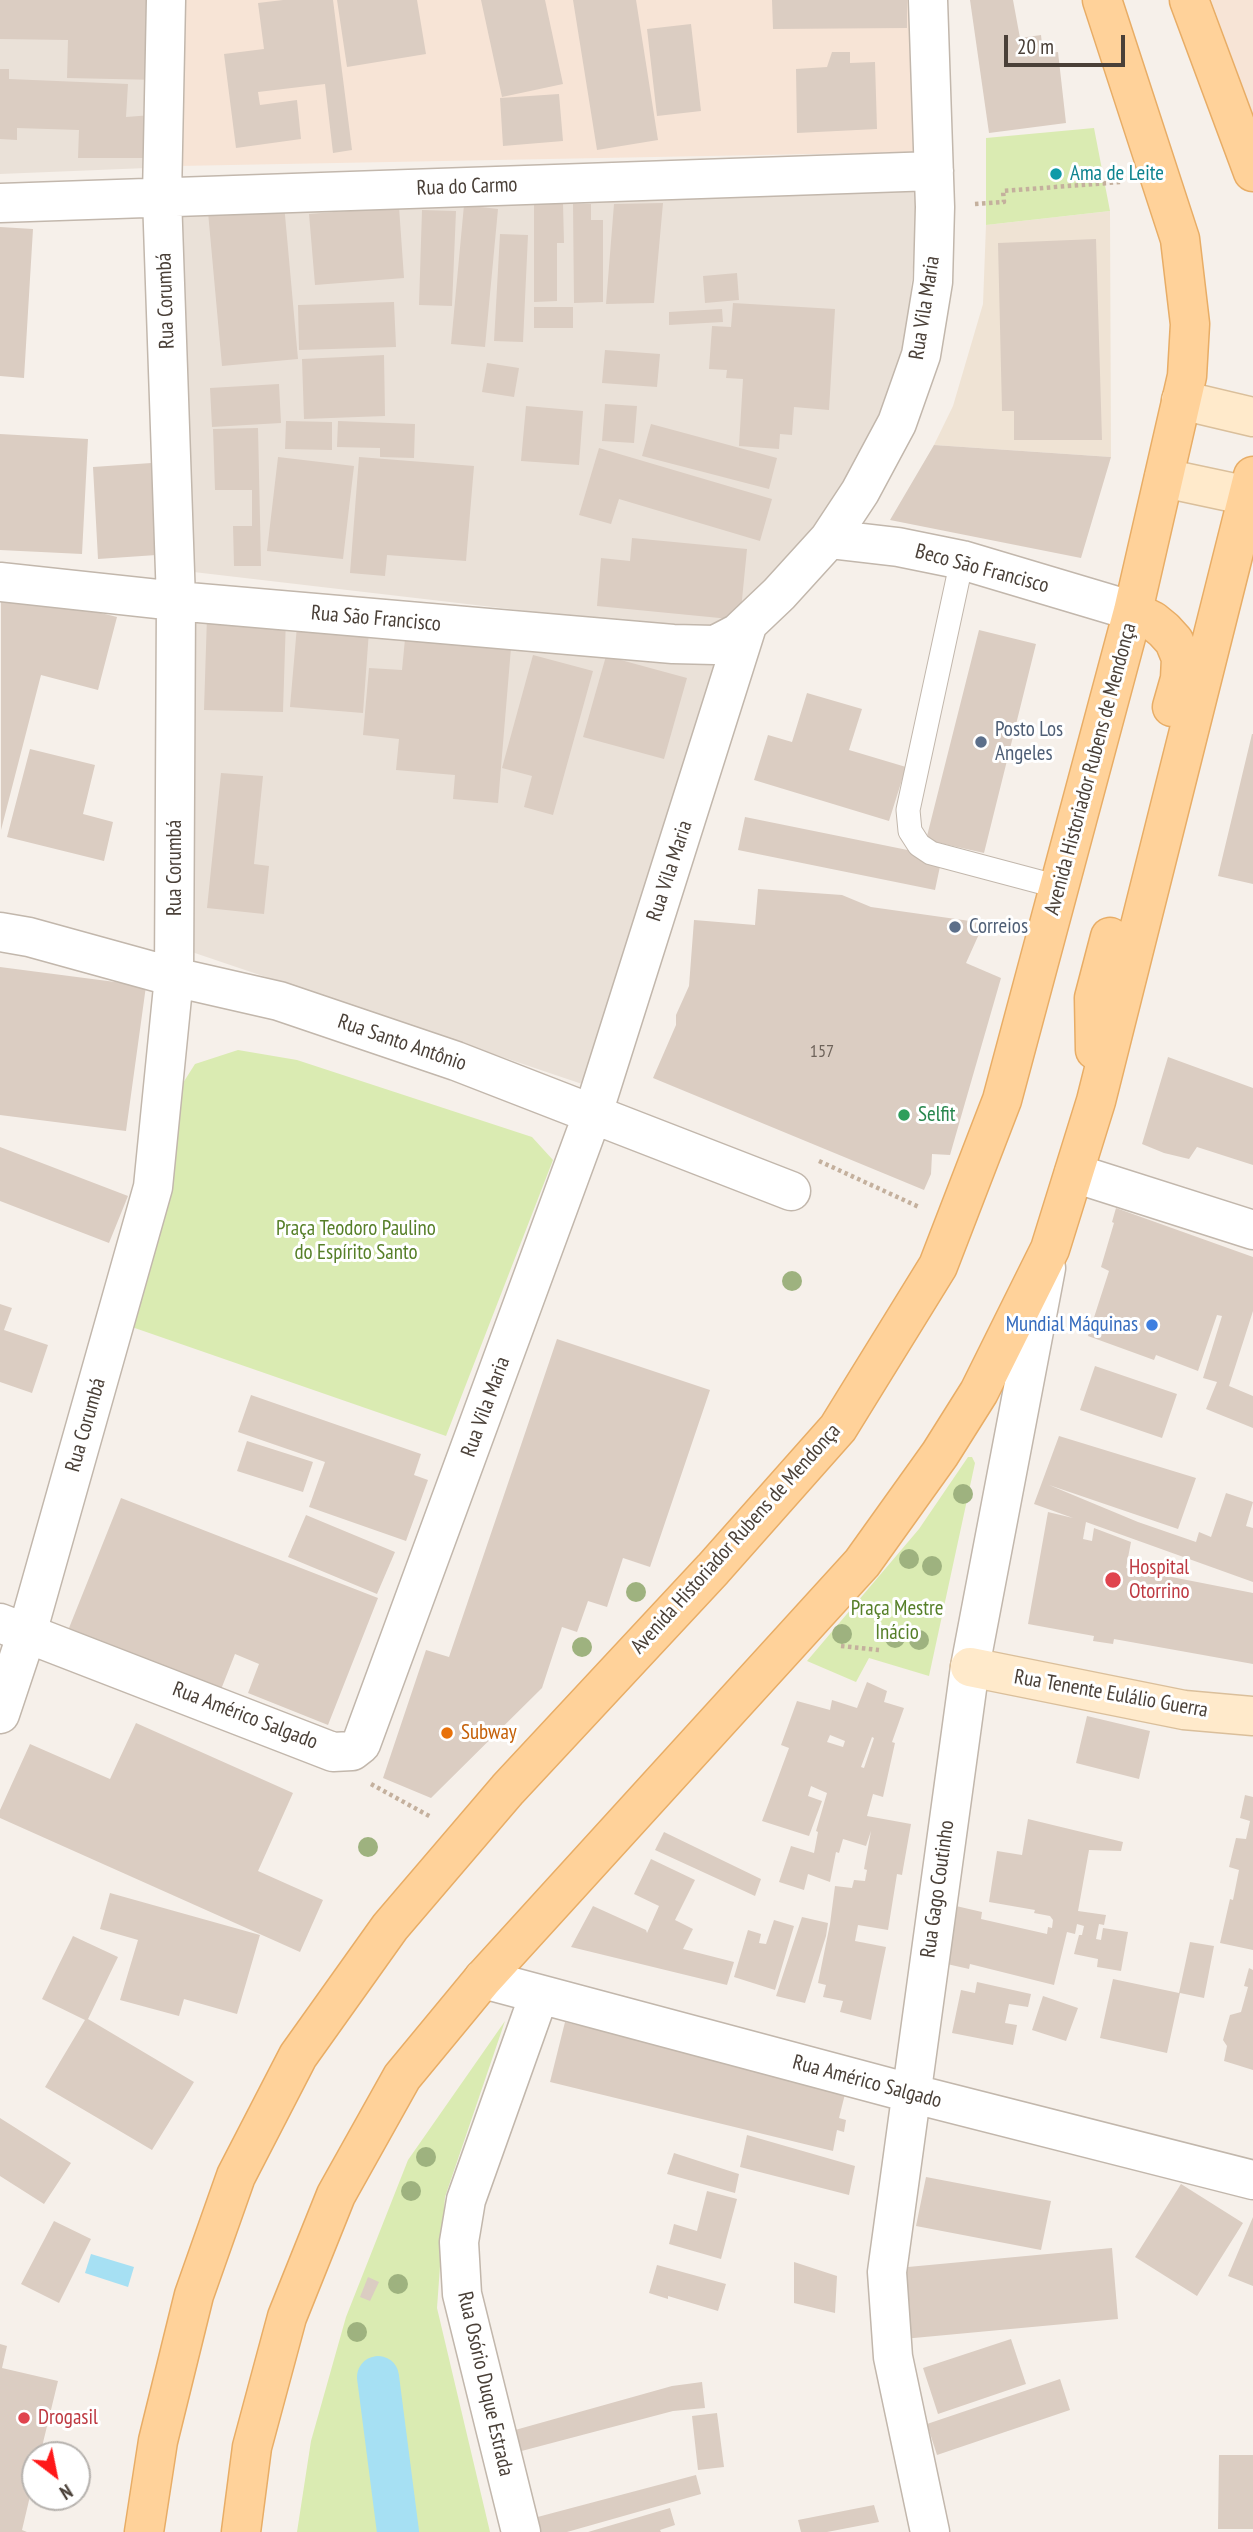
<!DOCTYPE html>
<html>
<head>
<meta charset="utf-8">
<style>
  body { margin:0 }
  #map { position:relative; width:1253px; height:2532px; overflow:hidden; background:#f6f0ea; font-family:"PT Sans Narrow",sans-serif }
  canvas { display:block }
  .north { position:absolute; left:21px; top:2441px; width:70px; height:70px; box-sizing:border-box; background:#fff; border:2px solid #b7b3af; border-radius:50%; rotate:148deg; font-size:19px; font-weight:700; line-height:28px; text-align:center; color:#4a4038 }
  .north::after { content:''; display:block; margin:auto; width:24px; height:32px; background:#ff1819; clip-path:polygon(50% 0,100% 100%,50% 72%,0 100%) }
  .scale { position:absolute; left:1004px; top:35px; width:121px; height:32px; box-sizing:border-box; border:4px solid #4a4038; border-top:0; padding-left:9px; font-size:21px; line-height:24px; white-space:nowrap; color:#4a4038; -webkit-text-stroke:5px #fff; paint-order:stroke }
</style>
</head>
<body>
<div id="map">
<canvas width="1253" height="2532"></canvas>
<div class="north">N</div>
<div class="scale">20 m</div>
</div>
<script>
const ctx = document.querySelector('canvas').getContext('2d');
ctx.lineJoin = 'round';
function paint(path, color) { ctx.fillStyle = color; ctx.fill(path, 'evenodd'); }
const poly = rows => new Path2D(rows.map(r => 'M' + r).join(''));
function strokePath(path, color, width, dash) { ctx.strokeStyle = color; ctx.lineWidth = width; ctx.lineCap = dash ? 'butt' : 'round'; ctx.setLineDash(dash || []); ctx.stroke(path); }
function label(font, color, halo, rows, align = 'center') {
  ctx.font = font + ' "PT Sans Narrow",sans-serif'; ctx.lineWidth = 6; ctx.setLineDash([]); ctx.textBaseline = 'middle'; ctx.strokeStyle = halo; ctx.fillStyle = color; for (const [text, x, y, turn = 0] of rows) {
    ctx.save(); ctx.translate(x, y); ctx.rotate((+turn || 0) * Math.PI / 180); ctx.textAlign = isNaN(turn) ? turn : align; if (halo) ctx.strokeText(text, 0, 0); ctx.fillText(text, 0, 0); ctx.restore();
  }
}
const residential = poly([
  [0,0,150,0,147,168,0,174],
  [920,191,907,333,885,405,846,489,765,585,706,632,185,571,179,208],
  [193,612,718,663,585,1085,183,949]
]);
const commercial = poly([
  [181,0,914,0,919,152,178,166],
  [1211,0,1253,0,1253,115]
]);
const education = poly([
  [1110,211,1111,457,934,445,953,406,983,304,986,225]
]);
const green = poly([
  [1094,128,1110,211,986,225,986,138],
  [238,1050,297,1060,532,1137,553,1160,446,1436,129,1326,171,1102,195,1064],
  [968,1457,972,1457,975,1463,929,1676,869,1658,856,1682,807,1661,919,1529],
  [505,2021,445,2197,437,2308,490,2532,297,2532,311,2441,346,2317,408,2160]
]);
const water = poly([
  [91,2254,134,2267,128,2287,85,2273]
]);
const canal = poly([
  [378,2377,398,2532]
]);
const building = poly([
  [0,0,160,0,159,80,67,78,68,40,0,39],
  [283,0,333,0,352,150,333,153,325,84,258,92,260,105,297,100,301,139,236,148,224,54,264,49,258,3],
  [337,0,417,0,426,54,347,67],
  [481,0,545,0,563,84,502,97],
  [573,0,636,0,658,140,597,150],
  [772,0,907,0,907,28,773,29],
  [970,0,1013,0,1020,38,1041,35,1043,54,1058,52,1066,123,989,133],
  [691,24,701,111,657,116,647,29],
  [832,52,850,52,850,63,875,62,877,129,797,133,796,69,827,67],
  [0,69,9,69,9,79,128,84,126,117,152,115,152,158,78,158,79,130,17,128,17,140,0,139],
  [559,94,563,141,503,146,500,98],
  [534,203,563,203,564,243,557,243,557,301,534,302],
  [663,203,654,303,606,304,614,204],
  [284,204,298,359,222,366,208,212],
  [573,204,591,204,591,220,603,220,603,302,574,303],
  [464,205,498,209,485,347,451,344],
  [399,207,404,278,315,285,309,214],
  [422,210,456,211,452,306,419,305],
  [0,227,33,229,24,378,0,376],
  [500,234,528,235,523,342,494,341],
  [1096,239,1102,440,1014,440,1014,411,1002,411,998,243],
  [737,273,739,300,705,303,703,276],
  [394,302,396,347,299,350,298,305],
  [733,303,835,309,829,410,794,407,792,435,780,434,779,449,739,446,743,379,726,378,727,370,709,369,712,326,731,327],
  [534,307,573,307,573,328,534,328],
  [722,309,723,322,669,325,669,312],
  [605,350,660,354,657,387,602,383],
  [384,355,385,416,304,419,302,359],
  [487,363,519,368,514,397,482,392],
  [279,384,281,423,212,427,210,388],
  [605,404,637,406,634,443,602,441],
  [526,406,583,411,579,465,521,461],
  [286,421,332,422,332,450,285,449],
  [338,421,415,424,414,458,380,457,380,448,337,447],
  [651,424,777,458,769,489,642,456],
  [258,428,261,566,234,566,233,526,252,526,252,490,215,490,213,429],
  [0,434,88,439,82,554,0,550],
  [934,445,1111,457,1081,558,890,520],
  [599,448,772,499,760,541,619,499,611,524,579,515],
  [278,457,354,466,343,559,267,551],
  [359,457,474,466,466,561,387,555,385,576,350,573],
  [166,462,171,554,98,559,93,467],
  [632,538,747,549,740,620,597,606,601,558,630,561],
  [1,588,117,617,98,690,41,675,1,830],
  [207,616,286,617,283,712,204,710],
  [297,626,369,631,363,713,290,707],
  [979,630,1036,644,984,853,926,840],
  [405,639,511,648,498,803,453,799,455,775,396,770,399,739,363,735,369,668,402,670],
  [533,655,593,671,553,815,524,807,532,776,502,768],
  [606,656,687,678,664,759,583,737],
  [807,693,862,709,849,750,906,767,889,821,754,780,768,735,792,742],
  [1252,734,1253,734,1253,884,1218,876],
  [30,749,95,765,83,814,113,822,104,861,7,837],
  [221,773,263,776,254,864,269,866,264,914,207,908],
  [745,817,942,857,935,890,738,850],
  [758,889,842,895,871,907,984,923,966,963,1001,978,950,1155,932,1154,931,1174,924,1190,653,1078,676,1025,676,1015,689,986,694,920,755,925],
  [0,967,146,986,126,1131,0,1115],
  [1168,1057,1253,1088,1253,1165,1197,1147,1189,1159,1164,1153,1142,1144],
  [0,1147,128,1196,109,1243,0,1201],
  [1116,1208,1253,1257,1253,1311,1229,1386,1253,1396,1253,1428,1206,1409,1217,1382,1203,1378,1222,1316,1217,1315,1198,1371,1156,1355,1154,1360,1088,1336,1109,1271,1101,1267,1114,1223,1112,1222],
  [0,1304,12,1308,4,1330,48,1345,32,1393,0,1382],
  [557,1339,710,1390,650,1567,623,1558,607,1607,588,1601,577,1632,562,1627,542,1688,431,1798,383,1778,426,1650,449,1657],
  [1095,1366,1177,1394,1162,1438,1080,1410],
  [251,1395,421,1454,414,1475,428,1480,406,1541,309,1507,325,1462,238,1432],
  [1059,1436,1196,1478,1178,1529,1049,1485,1138,1522,1196,1542,1199,1532,1211,1537,1226,1493,1253,1502,1246,1526,1253,1528,1253,1582,1086,1522,1083,1539,1092,1541,1094,1528,1131,1542,1126,1568,1253,1593,1253,1664,1114,1639,1113,1644,1093,1641,1094,1636,1028,1624,1048,1512,1073,1518,1034,1504],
  [247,1441,313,1462,303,1492,237,1471],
  [121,1498,378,1598,328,1725,248,1693,259,1664,235,1654,218,1697,65,1638],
  [306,1515,395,1552,377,1594,288,1557],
  [867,1682,887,1691,884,1702,904,1708,892,1742,895,1743,883,1797,873,1794,867,1816,911,1824,902,1875,897,1874,888,1930,858,1925,855,1941,886,1947,871,2020,840,2012,843,2001,823,1997,826,1985,818,1983,830,1924,835,1886,852,1888,854,1880,865,1881,867,1870,864,1869,871,1831,866,1846,843,1839,839,1853,836,1852,830,1882,808,1874,804,1890,779,1882,791,1846,814,1853,818,1832,816,1831,827,1793,811,1786,808,1796,822,1801,809,1836,762,1821,789,1748,781,1745,797,1701,830,1710,832,1700,857,1708],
  [830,1735,845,1741,843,1747,827,1742],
  [872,1737,874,1738,864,1768,861,1767],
  [1087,1716,1150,1731,1139,1779,1076,1763],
  [136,1723,293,1793,258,1871,323,1900,300,1952,0,1818,0,1810,30,1744,110,1779],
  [1245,1795,1253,1797,1253,1950,1220,1943,1230,1899,1233,1900,1239,1870,1229,1867,1236,1838,1246,1839,1250,1821,1240,1818],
  [1028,1819,1123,1842,1121,1851,1089,1850,1078,1911,1106,1915,1104,1925,1099,1924,1096,1939,1101,1940,1103,1928,1128,1932,1121,1971,1097,1967,1098,1959,1074,1954,1079,1935,1082,1935,1084,1926,1077,1924,1075,1934,1067,1932,1054,1985,970,1964,969,1969,947,1964,956,1906,982,1912,981,1919,1047,1934,1048,1927,1052,1928,1053,1920,1050,1916,1034,1913,1035,1910,989,1902,997,1851,1022,1855],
  [664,1832,761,1879,755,1896,655,1850],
  [651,1859,695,1880,675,1920,693,1929,683,1949,734,1962,727,1985,571,1947,593,1906,646,1930,647,1933,659,1906,634,1894],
  [110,1893,260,1935,237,2014,184,1999,179,2016,120,2000,138,1940,100,1929],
  [802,1917,828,1923,826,1936,805,2003,776,1996],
  [774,1920,794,1926,775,1990,734,1977,748,1930,761,1934,759,1943,766,1944],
  [73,1936,118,1957,88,2019,194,2082,152,2150,45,2087,85,2020,42,1999],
  [1190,1942,1214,1946,1204,1998,1180,1993,1167,2053,1100,2038,1113,1979,1179,1993],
  [1249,1968,1253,1970,1253,2070,1224,2061,1227,2046,1223,2040,1230,2015,1241,2012,1248,1987,1244,1986],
  [977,1982,1031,1994,1028,2007,1009,2004,1005,2023,1017,2025,1013,2045,952,2033,961,1990,975,1993],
  [1043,1996,1078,2008,1066,2041,1032,2030],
  [565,2022,846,2090,839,2118,846,2120,844,2132,837,2130,833,2151,550,2082],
  [0,2118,71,2163,44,2204,0,2176],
  [747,2135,855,2166,849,2195,740,2167],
  [674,2153,739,2174,735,2193,667,2174],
  [926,2177,1051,2201,1041,2250,916,2226],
  [1181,2184,1243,2223,1197,2296,1135,2257],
  [707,2191,737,2199,721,2259,669,2244,674,2224,697,2231],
  [1253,2217,1253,2286,1228,2276],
  [54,2221,91,2239,59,2303,21,2284],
  [1112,2248,1118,2319,903,2339,897,2268],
  [794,2262,837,2276,835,2313,794,2303],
  [657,2265,726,2284,718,2311,668,2296,668,2299,649,2293],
  [368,2277,379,2282,370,2301,360,2297],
  [1011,2339,1026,2384,938,2414,923,2368],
  [0,2344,7,2346,2,2368,58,2381,40,2455,35,2455,35,2475,22,2530,27,2532,0,2532],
  [1060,2379,1070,2410,937,2455,927,2424],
  [702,2382,705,2408,673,2411,514,2453,508,2432,672,2386],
  [717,2413,724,2467,698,2470,692,2416],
  [1219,2455,1253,2455,1253,2529,1218,2529],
  [696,2475,701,2494,567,2532,533,2532,530,2519],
  [874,2505,879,2522,827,2532,801,2532,798,2520],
  [670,2508,675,2525,660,2530,661,2532,588,2532]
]);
const path = poly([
  [975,204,1004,202,1003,191,1121,182],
  [819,1161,919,1207],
  [921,1604,940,1607],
  [841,1646,879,1650],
  [371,1784,431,1817]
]);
const lane = poly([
  [962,560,908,810,910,831,919,845,931,853,1059,887]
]);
const street = poly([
  [0,203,934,171],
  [829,539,898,547,962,560,1133,611],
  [0,582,176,601,673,644,715,645,738,633,779,594,829,539,860,492,897,423,921,355,933,282,935,207,928,0],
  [0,932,29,937,174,977,279,1001,456,1061,791,1191],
  [1074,1173,1253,1230],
  [0,1623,333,1752,352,1751,361,1744,593,1113,747,626],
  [0,1714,27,1633,153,1187,174,977,176,601,162,197,166,0],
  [483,1979,910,2093,1253,2180],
  [521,2532,462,2294,459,2242,466,2200,539,1995],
  [930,2532,893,2357,887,2272,970,1667,1046,1268]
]);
const secondary = poly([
  [1181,400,1253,417],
  [1164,478,1253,497],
  [970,1667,1184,1710,1253,1716]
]);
const primary = poly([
  [1189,0,1253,172],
  [1133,611,1153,621,1164,630,1174,641,1181,658,1180,679,1172,707],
  [1095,1050,1094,998,1110,937],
  [144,2532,158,2441,194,2295,236,2176,298,2056,390,1927,508,1789,713,1569,838,1428,938,1266,1002,1100,1133,611,1187,376,1190,324,1180,239,1102,0],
  [241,2532,252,2447,287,2317,336,2195,402,2077,483,1979,862,1563,940,1454,979,1392,1050,1249,1096,1101,1253,476]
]);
const trees = [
  [792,1281],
  [963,1494],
  [909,1559],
  [932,1566],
  [636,1592],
  [842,1634],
  [895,1638],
  [919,1640],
  [582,1647],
  [368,1847],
  [426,2157],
  [411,2191],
  [398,2284],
  [357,2332]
];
const markers = [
  [1056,174,7,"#0f9aa8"],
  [981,742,7,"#5c6f8a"],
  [955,927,7,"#5c6f8a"],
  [904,1115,7,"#2e9e5b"],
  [1152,1325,7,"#3f7fe0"],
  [1113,1580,9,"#e0444e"],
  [447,1733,7,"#e8710a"],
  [24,2418,7,"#e0444e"]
];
const numberNames = [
  ["157",822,1052]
];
const cultureNames = [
  ["Ama de Leite",1070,174]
];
const streetNames = [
  ["Rua do Carmo",467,187,-2],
  ["Rua Corumbá",166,301,-92],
  ["Rua Vila Maria",925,308,-81],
  ["Beco São Francisco",982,569,15],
  ["Rua São Francisco",376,619,5],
  ["Avenida Historiador Rubens de Mendonça",1091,769,-75],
  ["Rua Corumbá",175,868,-90],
  ["Rua Vila Maria",670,871,-72],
  ["Rua Santo Antônio",402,1043,19],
  ["Rua Vila Maria",486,1407,-70],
  ["Rua Corumbá",86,1425,-74],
  ["Avenida Historiador Rubens de Mendonça",736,1539,-48],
  ["Rua Tenente Eulálio Guerra",1111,1694,10],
  ["Rua Américo Salgado",245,1716,21],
  ["Rua Gago Coutinho",938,1889,-82],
  ["Rua Américo Salgado",867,2082,15],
  ["Rua Osório Duque Estrada",485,2384,77]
];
const serviceNames = [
  ["Posto Los",995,730],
  ["Angeles",995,754],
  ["Correios",969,927]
];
const leisureNames = [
  ["Selfit",918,1115]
];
const parkNames = [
  ["Praça Teodoro Paulino",356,1229],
  ["do Espírito Santo",356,1253],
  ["Praça Mestre",897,1609],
  ["Inácio",897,1633]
];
const shopNames = [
  ["Mundial Máquinas",1138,1325]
];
const healthNames = [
  ["Hospital",1129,1568],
  ["Otorrino",1129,1592],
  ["Drogasil",38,2418]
];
const foodNames = [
  ["Subway",461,1733]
];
paint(residential, '#eae1d8');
paint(commercial, '#f7e4d6');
paint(education, '#efe3d4');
paint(green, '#daebb2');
paint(water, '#a6e0f3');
strokePath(canal, '#a6e0f3', 42);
paint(building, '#dbcdc2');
strokePath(lane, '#c2b7ac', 25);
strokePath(street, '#c2b7ac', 41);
strokePath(secondary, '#dabf9b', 41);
strokePath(primary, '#e8ad66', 41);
strokePath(path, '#c4b09d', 4.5, [3.5, 3.5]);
strokePath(lane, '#fff', 23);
strokePath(street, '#fff', 38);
strokePath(secondary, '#ffeacb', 38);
strokePath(primary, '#ffd29a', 38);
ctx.fillStyle = '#9eb27f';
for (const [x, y] of trees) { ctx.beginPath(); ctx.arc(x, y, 10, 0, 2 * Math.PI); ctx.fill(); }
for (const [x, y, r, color] of markers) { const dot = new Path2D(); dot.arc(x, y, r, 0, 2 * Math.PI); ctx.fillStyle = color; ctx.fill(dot); strokePath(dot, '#fff', 2.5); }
label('18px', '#6e635a', null, numberNames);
label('21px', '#0d838f', '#fff', cultureNames, 'left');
label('21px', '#4a4038', '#fff', streetNames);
label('21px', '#4e5e75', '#fff', serviceNames, 'left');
label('21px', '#27864d', '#fff', leisureNames, 'left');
label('21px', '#567f28', '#fff', parkNames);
label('21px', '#366cbe', '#fff', shopNames, 'right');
label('21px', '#be3a42', '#fff', healthNames, 'left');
label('21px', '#c56008', '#fff', foodNames, 'left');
</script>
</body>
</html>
